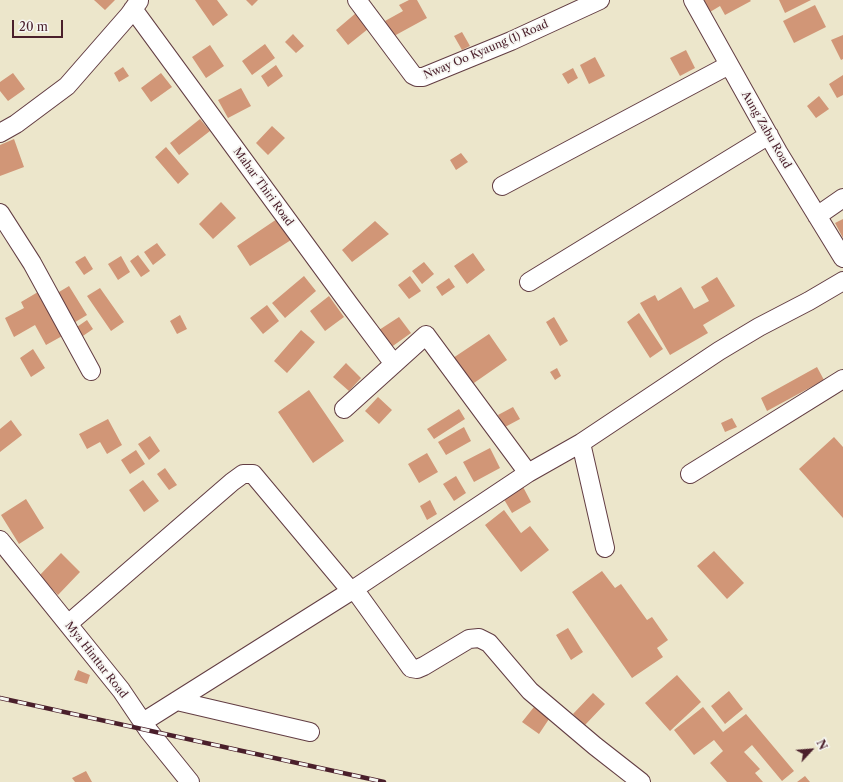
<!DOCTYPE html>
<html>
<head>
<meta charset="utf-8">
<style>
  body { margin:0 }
  #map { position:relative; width:843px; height:782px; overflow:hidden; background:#ece6cb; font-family:"Libre Caslon Text",serif }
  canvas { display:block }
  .north { position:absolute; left:791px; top:730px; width:40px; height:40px; -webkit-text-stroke:3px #f6f6f2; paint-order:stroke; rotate:64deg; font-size:11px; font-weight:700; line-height:16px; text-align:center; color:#4a1f2b }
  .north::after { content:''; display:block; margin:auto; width:14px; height:18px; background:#4a1f2b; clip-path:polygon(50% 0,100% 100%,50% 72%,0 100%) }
  .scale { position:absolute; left:12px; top:20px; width:51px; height:18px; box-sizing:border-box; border:2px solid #4a1f2b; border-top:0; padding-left:5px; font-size:12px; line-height:14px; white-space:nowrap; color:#4a1f2b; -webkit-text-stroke:3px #f6f6f2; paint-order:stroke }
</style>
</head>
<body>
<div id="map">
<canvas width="843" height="782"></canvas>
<div class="north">N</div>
<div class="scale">20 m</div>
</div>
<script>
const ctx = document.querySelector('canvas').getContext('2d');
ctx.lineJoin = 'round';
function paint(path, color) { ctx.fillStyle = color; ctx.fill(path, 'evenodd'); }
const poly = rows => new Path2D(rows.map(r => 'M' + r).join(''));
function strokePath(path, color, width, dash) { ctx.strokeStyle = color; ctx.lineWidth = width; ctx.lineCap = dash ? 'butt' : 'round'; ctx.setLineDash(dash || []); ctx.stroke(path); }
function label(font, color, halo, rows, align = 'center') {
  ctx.font = font + ' "Libre Caslon Text",serif'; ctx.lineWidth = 3.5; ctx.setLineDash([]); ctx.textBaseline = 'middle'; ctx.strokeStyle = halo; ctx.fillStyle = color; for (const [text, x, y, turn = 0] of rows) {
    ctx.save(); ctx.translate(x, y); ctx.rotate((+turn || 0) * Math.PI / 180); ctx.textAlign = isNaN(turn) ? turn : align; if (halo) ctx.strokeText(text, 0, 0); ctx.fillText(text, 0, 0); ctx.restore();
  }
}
const building = poly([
  [94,0,115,0,105,10],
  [195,0,217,0,228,15,213,26],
  [246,0,258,0,252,6],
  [409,0,417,0,427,18,394,36,385,21,403,11,399,5],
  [704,0,750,0,751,1,725,15,720,6,710,12],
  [779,0,811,0,785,13],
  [815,5,826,27,794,43,783,21],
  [356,13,368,29,348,45,336,30],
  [462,32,470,46,462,50,454,36],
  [293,34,304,46,296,53,285,42],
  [843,35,843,59,841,60,831,40],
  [265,44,275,58,252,75,242,61],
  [210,45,224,66,206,78,192,57],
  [686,50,695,68,680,76,670,58],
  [595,57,605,76,589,84,580,65],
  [276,65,283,76,268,87,261,76],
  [123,67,129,76,119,82,114,73],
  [573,68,578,78,568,84,562,74],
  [13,73,25,89,8,101,0,91,0,82],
  [161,73,172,87,151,102,141,88],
  [843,75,843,95,837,98,829,84],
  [241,88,251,106,228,118,218,100],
  [819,96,829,109,816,118,807,106],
  [200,119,210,131,179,155,170,143],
  [272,126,285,138,268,155,256,143],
  [14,139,24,167,0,176,0,145],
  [166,147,189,174,178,184,155,157],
  [461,153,468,162,456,170,450,160],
  [221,202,236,218,213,239,199,224],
  [277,219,291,240,250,266,237,246],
  [843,219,843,238,835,223],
  [375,221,389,234,352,262,342,250],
  [157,243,166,255,153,265,144,252],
  [473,253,485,270,467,284,454,266],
  [138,255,150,271,141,277,130,261],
  [85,256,93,269,84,275,75,262],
  [121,256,130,272,118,280,108,264],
  [424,262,434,274,422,284,412,271],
  [304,276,316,291,285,318,272,303],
  [410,276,421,291,409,299,398,285],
  [717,277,735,306,703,325,708,333,670,355,640,303,655,295,658,301,681,287,694,309,709,301,701,287],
  [449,278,455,287,442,296,436,287],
  [69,286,87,315,72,324,54,295],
  [100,288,124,322,111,331,87,296],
  [38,292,64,335,46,345,35,325,14,337,5,318,24,308,21,302],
  [329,296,344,317,325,331,310,311],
  [267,305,279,321,263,334,250,318],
  [639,313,663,349,650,358,627,322],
  [180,315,187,329,177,334,170,321],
  [399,317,411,333,390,348,379,330],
  [554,317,568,341,560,346,546,322],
  [87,320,93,329,80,338,74,329],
  [301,330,315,342,287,373,274,361],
  [489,334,507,360,471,385,453,358],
  [33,349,45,368,31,377,20,358],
  [346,363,361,378,349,391,333,377],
  [817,367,824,380,767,411,761,398],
  [557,368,561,376,555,380,550,372],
  [309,390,344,441,313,463,278,412],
  [378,397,392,410,379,424,365,411],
  [513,407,520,419,505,427,498,415],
  [459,409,465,419,434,439,427,429],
  [732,418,737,427,725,432,721,423],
  [108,419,122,445,107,454,100,442,87,449,79,434],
  [11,420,22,435,0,452,0,429],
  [464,427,471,441,446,455,438,442],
  [150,436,160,451,149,460,138,444],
  [834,437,843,447,843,518,799,469],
  [490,448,500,468,474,482,463,462],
  [136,450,145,464,130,474,121,460],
  [427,453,438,472,419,483,408,464],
  [165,468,177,485,169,490,157,474],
  [456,476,466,493,454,501,443,484],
  [143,480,159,501,144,512,129,490],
  [522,485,531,502,512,513,502,496],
  [26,499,44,528,19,544,1,515],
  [430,500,437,514,427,520,420,506],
  [504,510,521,533,530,526,549,550,521,572,485,525],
  [714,551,744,583,727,599,697,566],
  [61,553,80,572,58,595,39,576],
  [602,571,615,588,621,584,647,620,652,617,668,640,657,648,663,657,632,678,572,592],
  [568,628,583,652,571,660,556,635],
  [78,670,90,675,87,684,74,680],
  [677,675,701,702,670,731,645,703],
  [729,691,743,709,725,724,711,706],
  [593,693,605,704,585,725,573,714],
  [534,707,549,719,539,734,522,722],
  [703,707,723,732,746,714,794,771,782,781,752,745,744,752,760,769,755,773,763,782,727,782,710,763,723,751,714,740,694,755,674,730],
  [86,771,92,782,75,782,72,778],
  [805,776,810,782,797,782]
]);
const minor = poly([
  [357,0,413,75,417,77,423,77,511,41,600,0],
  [693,0,778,152,843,258],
  [133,9,349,304,394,364],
  [0,133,16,124,67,86,129,15,139,1],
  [502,186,729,65],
  [0,213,32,263,91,371],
  [817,216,843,198],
  [529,282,769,135],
  [344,409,426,335,528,473],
  [581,443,605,548],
  [690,474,843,379],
  [0,540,121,690,148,730,190,782],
  [68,624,232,482,243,474,253,474,351,591,528,473,581,443,719,351,759,327,809,301,843,281],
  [177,701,310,732],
  [143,722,351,591,357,593,411,668,417,669,424,666,469,639,479,638,489,643,530,691,595,746,641,782]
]);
const rail = poly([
  [0,698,384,782]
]);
const streetNames = [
  ["Nway Oo Kyaung (1) Road",486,50,-23],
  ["Aung Zabu Road",766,130,60],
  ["Mahar Thiri Road",263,187,54],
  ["Mya Hinttar Road",96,660,52]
];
paint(building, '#d19677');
strokePath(minor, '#623d43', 20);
strokePath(minor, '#fff', 18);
strokePath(rail, '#4a1f2b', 4.5);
strokePath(rail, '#f6f6f2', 3, [9]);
label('11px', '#4a1f2b', '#f6f6f2', streetNames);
</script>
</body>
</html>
